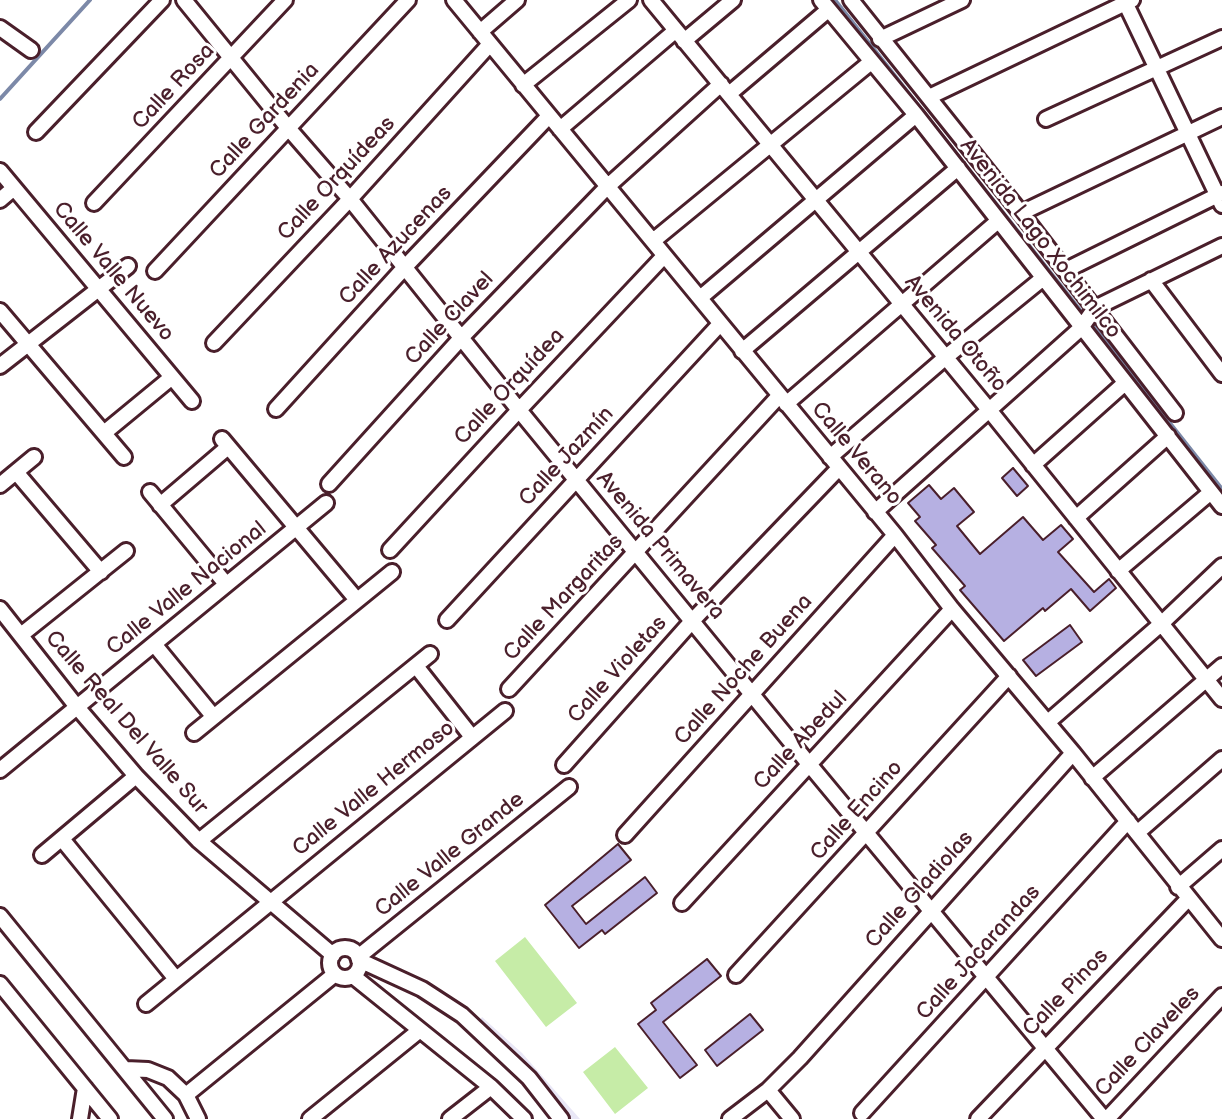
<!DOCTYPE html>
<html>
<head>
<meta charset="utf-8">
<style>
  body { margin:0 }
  canvas { display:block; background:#fff }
</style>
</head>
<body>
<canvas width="1222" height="1119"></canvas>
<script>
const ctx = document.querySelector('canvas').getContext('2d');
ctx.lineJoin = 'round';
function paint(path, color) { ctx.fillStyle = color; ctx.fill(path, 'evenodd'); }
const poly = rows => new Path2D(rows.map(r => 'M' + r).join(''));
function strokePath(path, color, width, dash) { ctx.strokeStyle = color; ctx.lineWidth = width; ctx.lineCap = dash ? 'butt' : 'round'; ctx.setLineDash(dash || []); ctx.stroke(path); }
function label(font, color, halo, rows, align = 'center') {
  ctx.font = font + ' "Balsamiq Sans",sans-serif'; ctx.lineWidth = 6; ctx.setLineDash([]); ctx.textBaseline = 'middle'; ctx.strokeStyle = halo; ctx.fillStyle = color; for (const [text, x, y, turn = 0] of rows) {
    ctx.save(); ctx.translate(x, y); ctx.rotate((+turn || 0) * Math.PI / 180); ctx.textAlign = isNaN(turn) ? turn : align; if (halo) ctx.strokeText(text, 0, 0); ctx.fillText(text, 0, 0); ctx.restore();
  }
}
const built = poly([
  [482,1017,522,1053,580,1119,555,1119,472,1033]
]);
const green = poly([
  [525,937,577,1003,546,1027,495,961],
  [615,1047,648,1088,615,1114,583,1072]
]);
const stream = poly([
  [835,0,1084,315],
  [0,99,90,0],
  [1090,322,1222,489]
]);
const building = poly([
  [1013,468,1028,486,1017,496,1002,478,1013,468],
  [929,485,941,499,954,488,974,512,957,526,980,554,1023,517,1043,540,1061,525,1073,539,1058,552,1094,592,1109,579,1116,588,1090,611,1071,589,1045,611,1043,608,1004,641,960,590,965,586,932,548,936,545,915,521,920,517,908,503,929,485],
  [1070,625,1082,642,1036,676,1023,660,1070,625],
  [618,844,631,860,572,906,586,924,645,877,657,893,605,934,602,930,579,948,545,905,618,844],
  [707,959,721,976,663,1022,697,1065,680,1078,638,1024,656,1010,651,1003,707,959],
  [750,1014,763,1030,717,1066,705,1050,750,1014]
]);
const minor = poly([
  [184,0,289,129,350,199,519,410,809,764,1104,1119],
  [454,0,895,535,952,609,1073,753,1222,939],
  [651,0,990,411,1222,699],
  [821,0,916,115,1222,506],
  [851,0,1021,213,1175,413],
  [1124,0,1222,205],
  [0,28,31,50],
  [480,32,517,0],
  [880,39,962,0],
  [684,41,733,0],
  [523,85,629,0],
  [729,94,828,10],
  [929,97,1132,0],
  [1046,119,1222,38],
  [560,129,675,31],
  [36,132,162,0],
  [0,171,192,401],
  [0,200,14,188],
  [94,203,285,0],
  [1021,213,1222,117],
  [653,241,871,62],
  [1066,270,1222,193],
  [155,271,408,0],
  [1151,280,1222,374],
  [700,298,916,115],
  [0,311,124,457],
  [214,343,350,199,490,44],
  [742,351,958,168],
  [0,366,128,266],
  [786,404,998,221],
  [276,409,405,267,549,116],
  [104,433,172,377],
  [222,439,357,600],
  [830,457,946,357,1042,279],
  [1033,465,1125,383],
  [16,472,101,572],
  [329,484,462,337,607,187,721,84],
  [0,485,34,457],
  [150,492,226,584],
  [160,505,228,447],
  [875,512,1081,328,1095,308,1222,246],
  [1076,518,1168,436],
  [390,550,519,410,664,256],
  [1118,571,1211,492],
  [0,609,77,707,136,776,199,841,333,955],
  [447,620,720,324],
  [21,635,126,551],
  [154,644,213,716],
  [416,666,472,737],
  [509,689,779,396],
  [1048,722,1161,624,1222,566],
  [194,733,392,572],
  [564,765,693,620,839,468],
  [0,770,326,503],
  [1092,778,1222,666],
  [1137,833,1222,759],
  [625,835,895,535],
  [62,839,176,979],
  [199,841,430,654],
  [42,855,136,776],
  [1178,887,1222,849],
  [682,903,952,609],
  [0,916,165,1119],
  '330 963a15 15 0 1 1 30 0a15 15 0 1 1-30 0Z',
  [358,957,569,787],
  [359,960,422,989,462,1015,529,1078,561,1119],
  [736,975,1009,676],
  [353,976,491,1087,524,1119],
  [0,984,110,1119],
  [146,1004,505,711],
  [126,1069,148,1070,168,1078,186,1095,198,1119],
  [768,1090,792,1119],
  [186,1095,335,974],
  [862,1113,1128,821],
  [80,1119,85,1088],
  [310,1119,420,1030],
  [450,1119,491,1087],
  [730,1119,768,1090,800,1058,1073,753],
  [978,1119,1188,899],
  [1107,1119,1222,996]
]);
const streetNames = [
  ["Calle Rosa",174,87,-47],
  ["Calle Gardenia",265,121,-47],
  ["Calle Orquídeas",337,179,-47],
  ["Avenida Lago Xochimilco",1040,239,52],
  ["Calle Azucenas",396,246,-47],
  ["Calle Valle Nuevo",113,272,50],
  ["Calle Clavel",450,319,-47],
  ["Avenida Otoño",955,334,50],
  ["Calle Orquídea",510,387,-47],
  ["Calle Verano",856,454,50],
  ["Calle Jazmín",567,457,-47],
  ["Avenida Primavera",660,546,50],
  ["Calle Valle Nacional",187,589,-39],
  ["Calle Margaritas",564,598,-47],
  ["Calle Violetas",618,670,-48],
  ["Calle Noche Buena",744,670,-48],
  ["Calle Real Del Valle Sur",126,723,49],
  ["Calle Abedul",801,741,-47],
  ["Calle Valle Hermoso",374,789,-39],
  ["Calle Encino",857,811,-48],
  ["Calle Valle Grande",450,855,-39],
  ["Calle Gladiolas",920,890,-48],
  ["Calle Jacarandas",979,953,-48],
  ["Calle Pinos",1066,993,-46],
  ["Calle Claveles",1148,1042,-47]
];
paint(built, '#e9e7f6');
paint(green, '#c6eca7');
strokePath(stream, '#7c89a8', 4);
paint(building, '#b6b0e2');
strokePath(building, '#4a1f2b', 2);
strokePath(minor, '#4a1f2b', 20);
strokePath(minor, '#fff', 14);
label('22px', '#4a1f2b', '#fff', streetNames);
</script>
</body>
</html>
